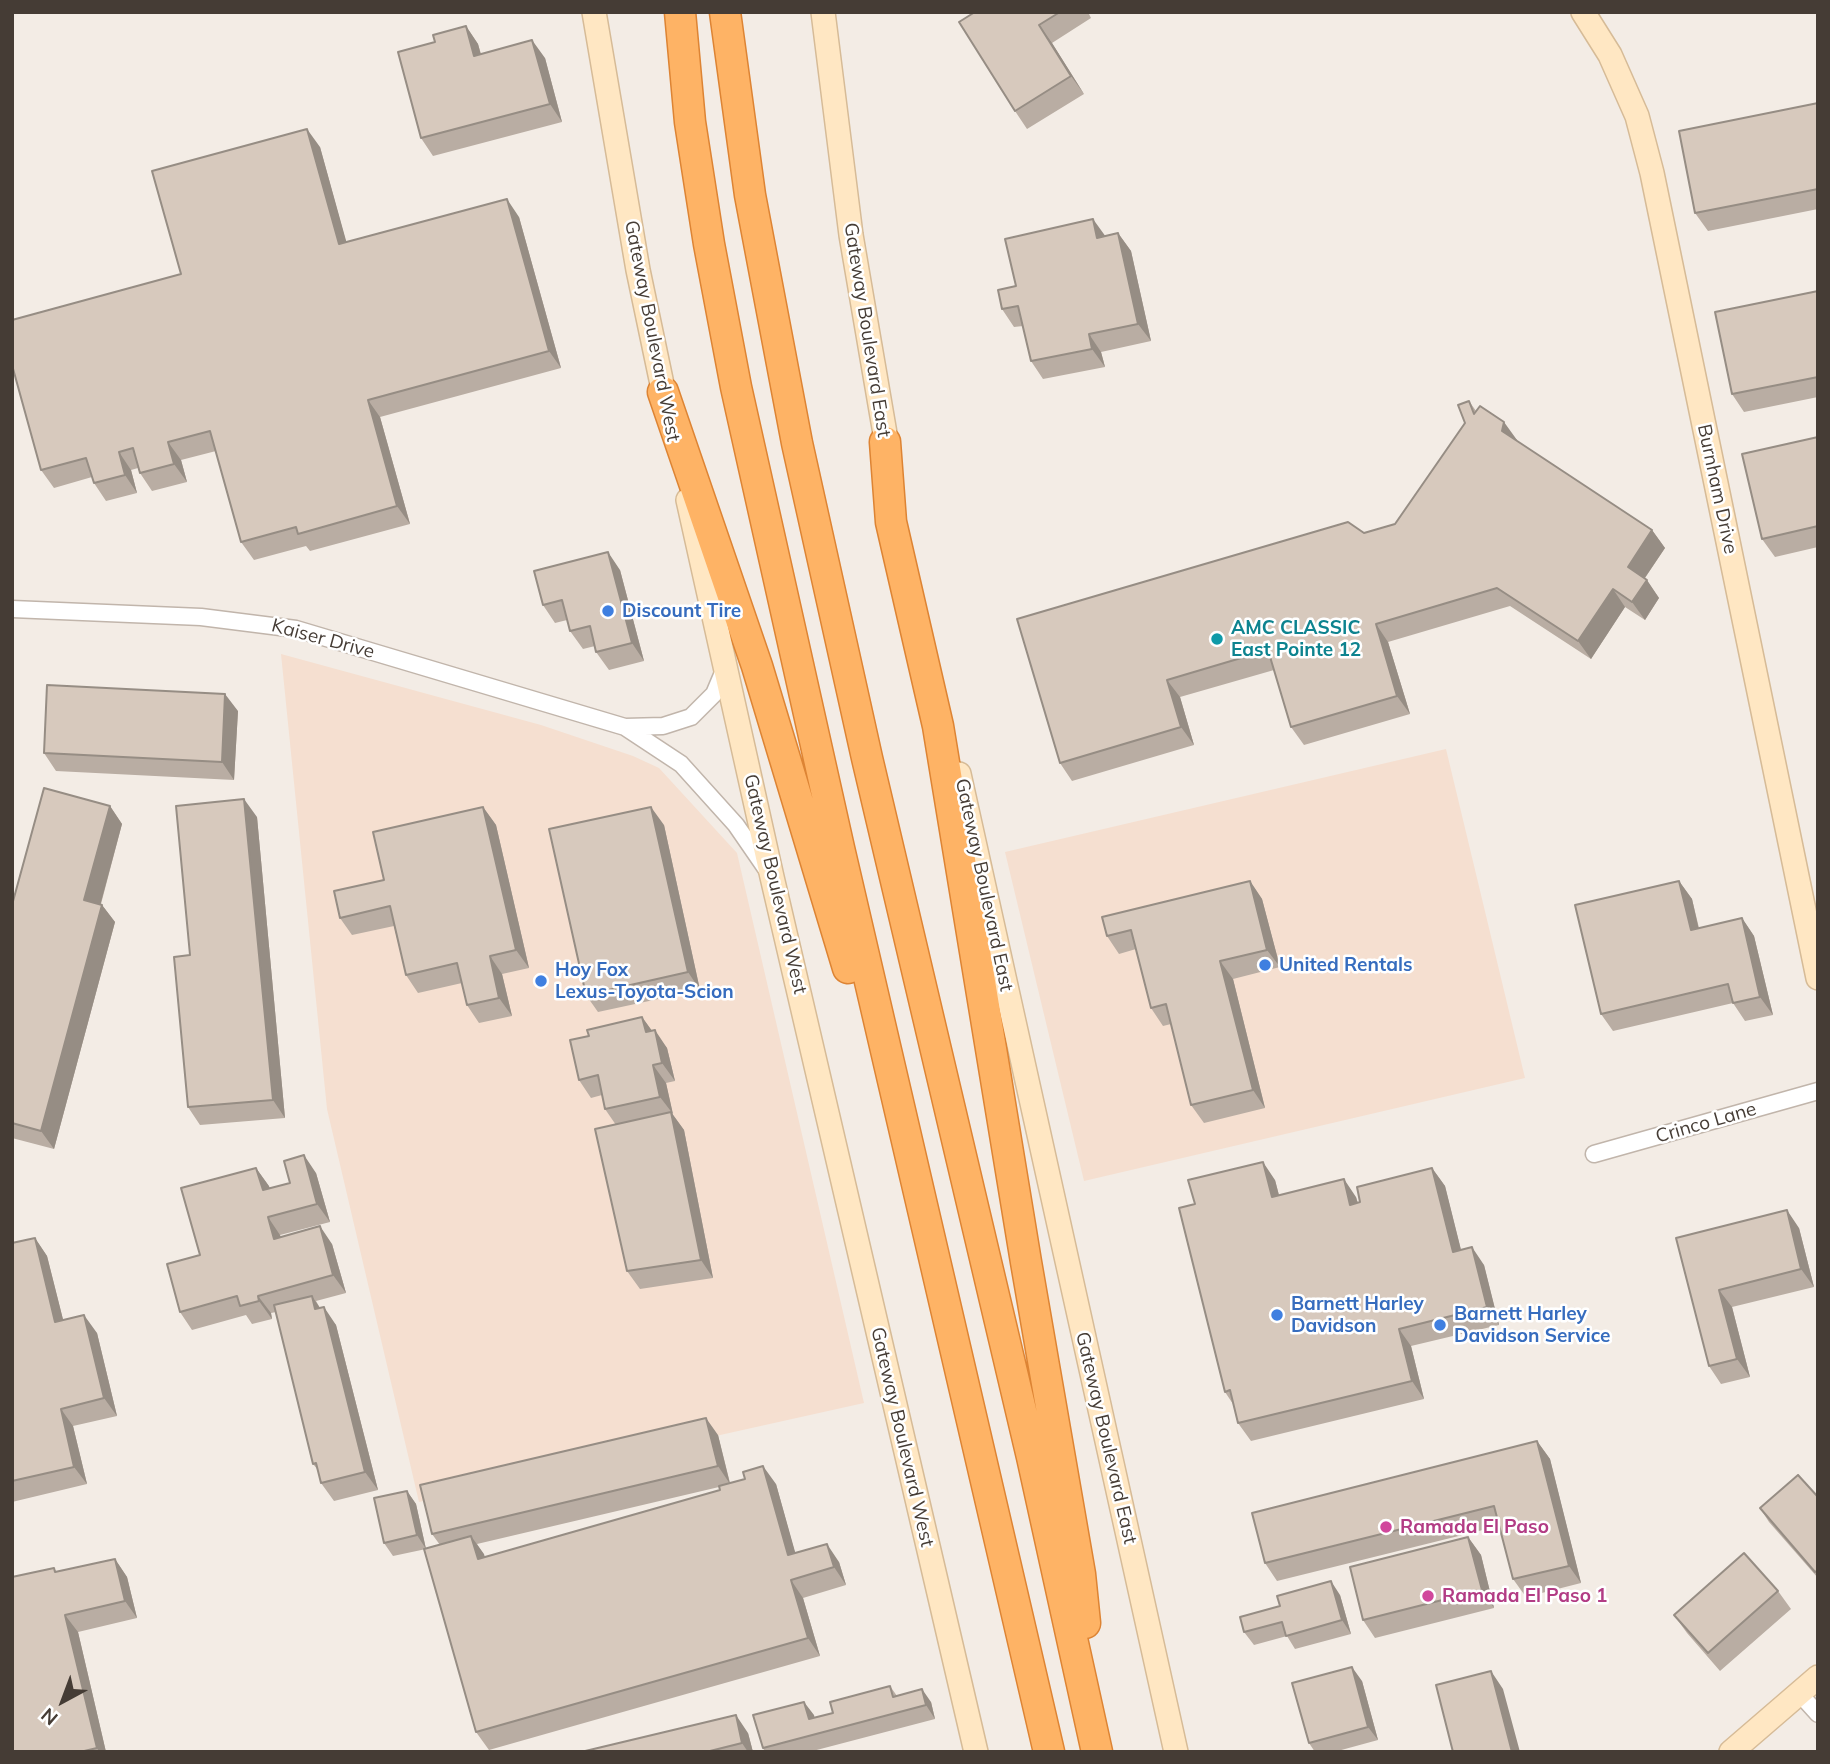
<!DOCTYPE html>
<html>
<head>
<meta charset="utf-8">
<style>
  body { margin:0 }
  #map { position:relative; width:1830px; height:1764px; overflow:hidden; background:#f3ece5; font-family:Mulish,sans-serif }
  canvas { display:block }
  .frame { position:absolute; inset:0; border:14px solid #453c35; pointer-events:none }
  .north { position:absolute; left:28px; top:1666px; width:70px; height:70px; -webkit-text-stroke:5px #fff; paint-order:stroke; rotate:221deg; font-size:19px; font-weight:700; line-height:28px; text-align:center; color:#453c35 }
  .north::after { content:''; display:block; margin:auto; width:24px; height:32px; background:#453c35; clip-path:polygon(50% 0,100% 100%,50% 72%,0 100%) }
</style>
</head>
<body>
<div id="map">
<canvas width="1830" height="1764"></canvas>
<div class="frame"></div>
<div class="north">N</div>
</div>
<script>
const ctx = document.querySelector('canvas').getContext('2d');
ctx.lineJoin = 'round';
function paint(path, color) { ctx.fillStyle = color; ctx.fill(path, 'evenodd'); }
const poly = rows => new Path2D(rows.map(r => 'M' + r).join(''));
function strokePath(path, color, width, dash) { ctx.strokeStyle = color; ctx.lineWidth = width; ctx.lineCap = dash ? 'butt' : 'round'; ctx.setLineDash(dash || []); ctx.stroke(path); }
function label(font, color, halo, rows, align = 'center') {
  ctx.font = font + ' Mulish,sans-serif'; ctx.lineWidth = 5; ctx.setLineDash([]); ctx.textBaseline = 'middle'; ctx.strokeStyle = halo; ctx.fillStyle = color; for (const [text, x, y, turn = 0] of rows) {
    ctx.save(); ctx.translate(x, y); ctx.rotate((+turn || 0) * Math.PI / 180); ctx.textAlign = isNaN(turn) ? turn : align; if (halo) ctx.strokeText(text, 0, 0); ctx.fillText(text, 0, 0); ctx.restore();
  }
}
const commercial = poly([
  [281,654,541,725,633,756,659,768,737,853,864,1403,419,1502,327,1109],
  [1446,749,1525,1078,1084,1181,1005,852]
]);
const street = poly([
  [12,609,201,617,296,629,625,727,681,764,736,825,767,870],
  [625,727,663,726,691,717,714,694,725,668],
  [1594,1154,1818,1091],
  [1799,1693,1818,1714]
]);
const secondary = poly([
  [594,12,638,270,667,408],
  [823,12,851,235,889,457],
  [1583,12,1610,55,1637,116,1652,173,1818,978],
  [688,500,772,877,976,1752],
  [959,774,1176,1752],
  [1731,1752,1818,1677]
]);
const highway = poly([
  [680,12,690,122,709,244,736,387,839,848,1049,1752],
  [725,12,750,195,797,443,867,758,1032,1457,1097,1752],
  [663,392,757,666,848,968],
  [885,442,891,522,938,726,1026,1262,1080,1574,1085,1623]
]);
const wall = poly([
  [975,12,1088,12,1091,18,1052,43,1084,94,1027,129,1015,111],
  [466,26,478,44,481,54,545,58,562,122,433,156,421,138,435,42],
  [1818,103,1818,209,1708,231,1695,213],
  [320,147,346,242,519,217,561,368,380,417,410,524,310,551,306,546,254,560,241,542,216,451,181,460,187,482,152,491,140,473,138,468,131,470,137,493,106,501,94,483,92,477,54,488,41,470,181,274],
  [1118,233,1131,251,1151,341,1101,352,1105,367,1043,379,1031,361,1023,326,1014,327,1002,309,1016,286,1105,236],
  [1818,291,1818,397,1744,412,1732,394],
  [1469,401,1476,411,1517,440,1517,441,1652,530,1665,548,1645,578,1659,598,1645,620,1625,607,1591,659,1510,606,1388,642,1410,714,1304,745,1291,727,1274,670,1180,697,1194,745,1072,781,1060,763,1017,619,1364,533,1395,524,1465,423],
  [1818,437,1818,547,1775,557,1762,539],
  [620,570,644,661,609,670,596,652,595,646,583,649,570,631,567,620,555,623,543,605],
  [238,711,234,780,56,771,44,753],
  [110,806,122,824,101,904,102,905,115,922,54,1149,12,1138,12,905],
  [483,807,496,825,529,968,502,974,512,1016,479,1023,467,1005,462,983,418,993,406,975,394,926,352,935,340,918,384,880],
  [257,817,285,1118,200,1125,188,1107,190,955],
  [664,825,700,990,598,1012,586,995],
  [1250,881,1262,899,1280,967,1233,979,1265,1108,1204,1123,1191,1105,1171,1024,1163,1026,1151,1008,1136,949,1119,954,1107,936],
  [1679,881,1692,899,1699,928,1742,918,1754,936,1773,1015,1745,1021,1733,1003,1613,1031,1601,1014],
  [642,1017,652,1031,667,1048,675,1081,666,1083,673,1115,684,1130,713,1278,640,1289,627,1271,616,1125,605,1109,602,1095,591,1098,579,1080,589,1036],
  [256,1168,270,1188,290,1183,316,1173,330,1222,280,1235,281,1237,332,1244,346,1293,316,1301,320,1308,336,1325,378,1490,334,1501,321,1483,318,1470,313,1464,276,1312,271,1313,272,1319,252,1324,246,1315,192,1330,180,1312,200,1255],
  [1432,1168,1445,1186,1461,1250,1484,1265,1499,1325,1411,1346,1424,1399,1251,1441,1238,1423,1233,1404,1225,1392,1195,1204,1275,1180,1279,1195,1356,1197,1358,1203],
  [1799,1228,1814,1287,1732,1307,1750,1377,1721,1384,1709,1366,1676,1238],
  [35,1238,47,1256,63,1320,97,1333,117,1416,73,1426,87,1484,12,1502,12,1243],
  [718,1435,730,1483,776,1484,795,1553,839,1562,846,1585,803,1598,820,1656,489,1750,476,1732,426,1549,393,1556,384,1543,407,1491,416,1504,426,1549,440,1545,432,1534],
  [719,1487,720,1490,485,1557,477,1544],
  [1537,1441,1550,1459,1581,1583,1526,1597,1513,1579,1499,1526,1277,1581,1265,1563],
  [1818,1497,1818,1578,1769,1522,1760,1508],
  [1468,1537,1481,1555,1494,1608,1375,1638,1363,1620],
  [115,1559,127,1577,137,1618,78,1632,106,1752,12,1752,57,1572],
  [1778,1591,1791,1609,1720,1671,1687,1633,1674,1615],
  [1340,1595,1351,1634,1295,1649,1287,1636,1254,1645,1244,1632],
  [1362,1681,1378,1740,1334,1752,1315,1752,1309,1743],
  [890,1686,897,1696,931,1702,935,1719,809,1752,765,1752,763,1748,814,1715,814,1718,833,1713],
  [748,1733,753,1752,581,1752]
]);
const shadedWall = poly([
  [1039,25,1052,43,1084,94,1071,76],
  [466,26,478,44,486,74,474,56],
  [532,40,545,58,562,122,550,104],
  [307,129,320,147,352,262,339,244],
  [507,199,519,217,561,368,549,351],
  [1093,219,1106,237,1097,238],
  [1118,233,1131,251,1151,341,1138,324],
  [1089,334,1101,352,1105,367,1092,349],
  [368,400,380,417,410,524,397,506],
  [1504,422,1517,440,1514,449,1502,431],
  [168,442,181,460,187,482,174,464],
  [119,452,131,470,137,493,125,475],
  [1652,530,1665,548,1640,585,1628,567],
  [608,552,620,570,644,661,632,643],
  [1647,580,1659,598,1645,620,1632,602],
  [1613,589,1625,607,1591,659,1578,641],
  [1376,624,1388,642,1410,714,1397,696],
  [1167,680,1180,697,1194,745,1181,727],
  [225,694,238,711,234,780,222,762],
  [244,799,257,817,285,1118,273,1100],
  [110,806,122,824,97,917,84,900],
  [483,807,496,825,529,968,516,950],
  [651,807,664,825,700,990,688,972],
  [1250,881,1262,899,1280,967,1267,950],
  [1679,881,1692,899,1703,948,1691,930],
  [102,905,115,922,54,1149,41,1131],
  [1742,918,1754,936,1773,1015,1760,997],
  [490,956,502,974,512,1016,499,998],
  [1220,961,1233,979,1265,1108,1253,1090],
  [642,1017,655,1035,646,1032],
  [655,1030,667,1048,675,1081,662,1063],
  [653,1065,666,1083,673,1114,660,1097],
  [671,1112,684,1130,713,1278,701,1260],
  [304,1155,316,1173,330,1222,317,1204],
  [1263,1162,1275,1180,1284,1215,1272,1197],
  [256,1168,269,1186,275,1208,263,1190],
  [1432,1168,1445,1186,1466,1270,1453,1252],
  [1344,1179,1356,1197,1363,1223,1350,1205],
  [1787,1210,1799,1228,1814,1287,1801,1269],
  [268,1217,280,1235,286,1257,274,1239],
  [320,1226,332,1244,346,1293,333,1275],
  [35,1238,47,1256,68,1339,55,1322],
  [1472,1247,1484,1265,1499,1325,1487,1307],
  [1719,1290,1732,1307,1750,1377,1737,1359],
  [258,1296,271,1313,272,1319,259,1301],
  [312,1296,324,1314,315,1309],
  [324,1307,336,1325,378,1490,365,1472],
  [84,1315,97,1333,117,1416,104,1398],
  [1399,1329,1411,1346,1424,1399,1412,1381],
  [61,1409,73,1426,87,1484,74,1467],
  [706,1418,718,1435,730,1484,718,1466],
  [1537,1441,1550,1459,1581,1583,1569,1566],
  [763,1466,776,1484,801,1573,788,1555],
  [407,1491,416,1504,426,1549,417,1535],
  [471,1536,484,1554,490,1577,478,1559],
  [1468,1537,1481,1555,1494,1608,1482,1590],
  [827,1544,839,1562,846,1585,834,1567],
  [115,1559,127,1577,137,1618,125,1601],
  [791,1580,803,1598,820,1656,808,1638],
  [1331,1581,1340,1595,1351,1634,1342,1620],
  [65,1615,78,1632,106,1752,99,1752,97,1748],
  [1352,1667,1362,1681,1378,1740,1368,1727],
  [1491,1671,1503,1689,1520,1752,1512,1752],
  [922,1689,931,1702,935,1719,926,1705],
  [804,1702,814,1715,818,1733,809,1719],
  [736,1715,748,1733,753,1752,748,1752,742,1743]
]);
const building = poly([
  [975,12,1060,12,1039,25,1071,76,1015,111,959,22,975,12],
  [466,26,474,56,532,40,550,104,421,138,398,52,435,42,433,35,466,26],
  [1818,103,1818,189,1695,213,1679,131,1818,103],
  [307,129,339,244,507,199,549,351,368,400,397,506,298,534,296,527,241,542,210,431,168,442,174,464,140,473,133,448,119,452,125,475,94,483,86,458,41,470,12,365,12,320,181,274,152,171,307,129],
  [1093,219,1097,238,1118,233,1138,324,1089,334,1092,349,1031,361,1018,306,1002,309,998,290,1016,286,1005,239,1093,219],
  [1818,291,1818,377,1732,394,1715,312,1818,291],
  [1469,401,1474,414,1480,406,1504,422,1502,431,1652,530,1628,567,1647,580,1632,602,1613,589,1578,641,1497,588,1376,624,1397,696,1291,727,1268,650,1167,680,1181,727,1060,763,1017,619,1348,522,1364,533,1395,524,1465,423,1458,405,1469,401],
  [1818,437,1818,526,1762,539,1742,454,1818,437],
  [608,552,632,643,596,652,590,626,570,631,562,600,543,605,534,571,608,552],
  [47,685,225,694,222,762,44,753,47,685],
  [44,788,110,806,84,900,102,905,41,1131,12,1123,12,905,44,788],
  [244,799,273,1100,188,1107,174,957,190,955,176,806,244,799],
  [483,807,516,950,490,956,499,998,467,1005,457,963,406,975,390,906,340,918,334,891,384,880,373,832,483,807],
  [651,807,688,972,586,995,549,829,651,807],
  [1250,881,1267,950,1220,961,1253,1090,1191,1105,1166,1004,1151,1008,1131,930,1107,936,1102,917,1250,881],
  [1679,881,1691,930,1742,918,1760,997,1733,1003,1728,984,1601,1014,1575,905,1679,881],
  [642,1017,646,1032,655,1030,662,1063,653,1065,660,1097,605,1109,598,1075,579,1080,570,1040,589,1036,587,1030,642,1017],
  [671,1112,701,1260,627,1271,595,1129,671,1112],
  [304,1155,317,1204,268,1217,274,1239,320,1226,333,1275,258,1296,259,1301,240,1306,237,1296,180,1312,167,1264,200,1255,181,1188,256,1168,263,1190,290,1183,284,1161,304,1155],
  [1263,1162,1272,1197,1344,1179,1350,1205,1360,1202,1357,1187,1432,1168,1453,1252,1472,1247,1487,1307,1399,1329,1412,1381,1238,1423,1230,1390,1225,1392,1179,1208,1195,1204,1188,1180,1263,1162],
  [1787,1210,1801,1269,1719,1290,1737,1359,1709,1366,1676,1238,1787,1210],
  [35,1238,55,1322,84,1315,104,1398,61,1409,74,1467,12,1481,12,1243,35,1238],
  [312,1296,315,1309,324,1307,365,1472,321,1483,316,1463,313,1464,274,1305,312,1296],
  [706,1418,718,1466,432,1534,420,1485,706,1418],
  [1537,1441,1569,1566,1513,1579,1494,1506,1265,1563,1252,1513,1537,1441],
  [763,1466,788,1555,827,1544,834,1567,791,1580,808,1638,476,1732,424,1549,471,1536,478,1559,720,1490,719,1486,745,1479,743,1472,763,1466],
  [1798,1475,1818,1497,1818,1570,1815,1572,1760,1508,1798,1475],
  [407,1491,417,1535,384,1543,374,1498,407,1491],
  [1468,1537,1482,1590,1363,1620,1350,1567,1468,1537],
  [1744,1553,1778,1591,1708,1653,1674,1615,1744,1553],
  [115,1559,125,1601,65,1615,97,1748,80,1752,12,1752,12,1577,54,1568,55,1572,115,1559],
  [1331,1581,1342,1620,1286,1636,1282,1622,1244,1632,1240,1617,1280,1606,1277,1596,1331,1581],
  [1352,1667,1368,1727,1309,1743,1292,1683,1352,1667],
  [1491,1671,1512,1752,1453,1752,1436,1685,1491,1671],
  [890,1686,893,1697,922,1689,926,1705,763,1748,753,1715,804,1702,809,1719,833,1713,830,1702,890,1686],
  [736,1715,742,1743,706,1752,581,1752,736,1715]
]);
const markers = [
  [608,611,7,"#3f7fe0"],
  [1217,639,7,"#0f9aa8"],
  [1265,965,7,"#3f7fe0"],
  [541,981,7,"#3f7fe0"],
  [1277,1315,7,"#3f7fe0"],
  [1440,1325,7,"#3f7fe0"],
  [1386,1527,7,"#d1479c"],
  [1428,1596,7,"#d1479c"]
];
const streetNames = [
  ["Gateway Boulevard East",867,330,81],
  ["Gateway Boulevard West",652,331,79],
  ["Burnham Drive",1717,489,78],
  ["Kaiser Drive",323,639,15],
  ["Gateway Boulevard West",775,884,77],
  ["Gateway Boulevard East",984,885,78],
  ["Crinco Lane",1706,1123,-16],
  ["Gateway Boulevard West",902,1437,77],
  ["Gateway Boulevard East",1106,1438,77]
];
const shopNames = [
  ["Discount Tire",622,611],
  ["United Rentals",1279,965],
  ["Hoy Fox",555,970],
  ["Lexus-Toyota-Scion",555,992],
  ["Barnett Harley",1291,1304],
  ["Davidson",1291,1326],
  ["Barnett Harley",1454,1314],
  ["Davidson Service",1454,1336]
];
const cultureNames = [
  ["AMC CLASSIC",1231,628],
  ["East Pointe 12",1231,650]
];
const hotelNames = [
  ["Ramada El Paso",1400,1527],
  ["Ramada El Paso 1",1442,1596]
];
paint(commercial, '#f5dfd0');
strokePath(street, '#c1b5ab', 19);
strokePath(secondary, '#d6bb97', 26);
strokePath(highway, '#dd8434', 33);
strokePath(street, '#fff', 16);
strokePath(secondary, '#ffe7c3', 23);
strokePath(highway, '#feb365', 30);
paint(wall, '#b9ada3');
paint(shadedWall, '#968d84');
paint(building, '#d7c9bd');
strokePath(building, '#968d84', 2);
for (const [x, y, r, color] of markers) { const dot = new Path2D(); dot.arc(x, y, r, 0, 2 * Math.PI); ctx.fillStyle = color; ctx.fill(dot); strokePath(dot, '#fff', 2.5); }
label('19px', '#453c35', '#fff', streetNames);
label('bold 19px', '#366cbe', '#fff', shopNames, 'left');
label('bold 19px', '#0d838f', '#fff', cultureNames, 'left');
label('bold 19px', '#b23c85', '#fff', hotelNames, 'left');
</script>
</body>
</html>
